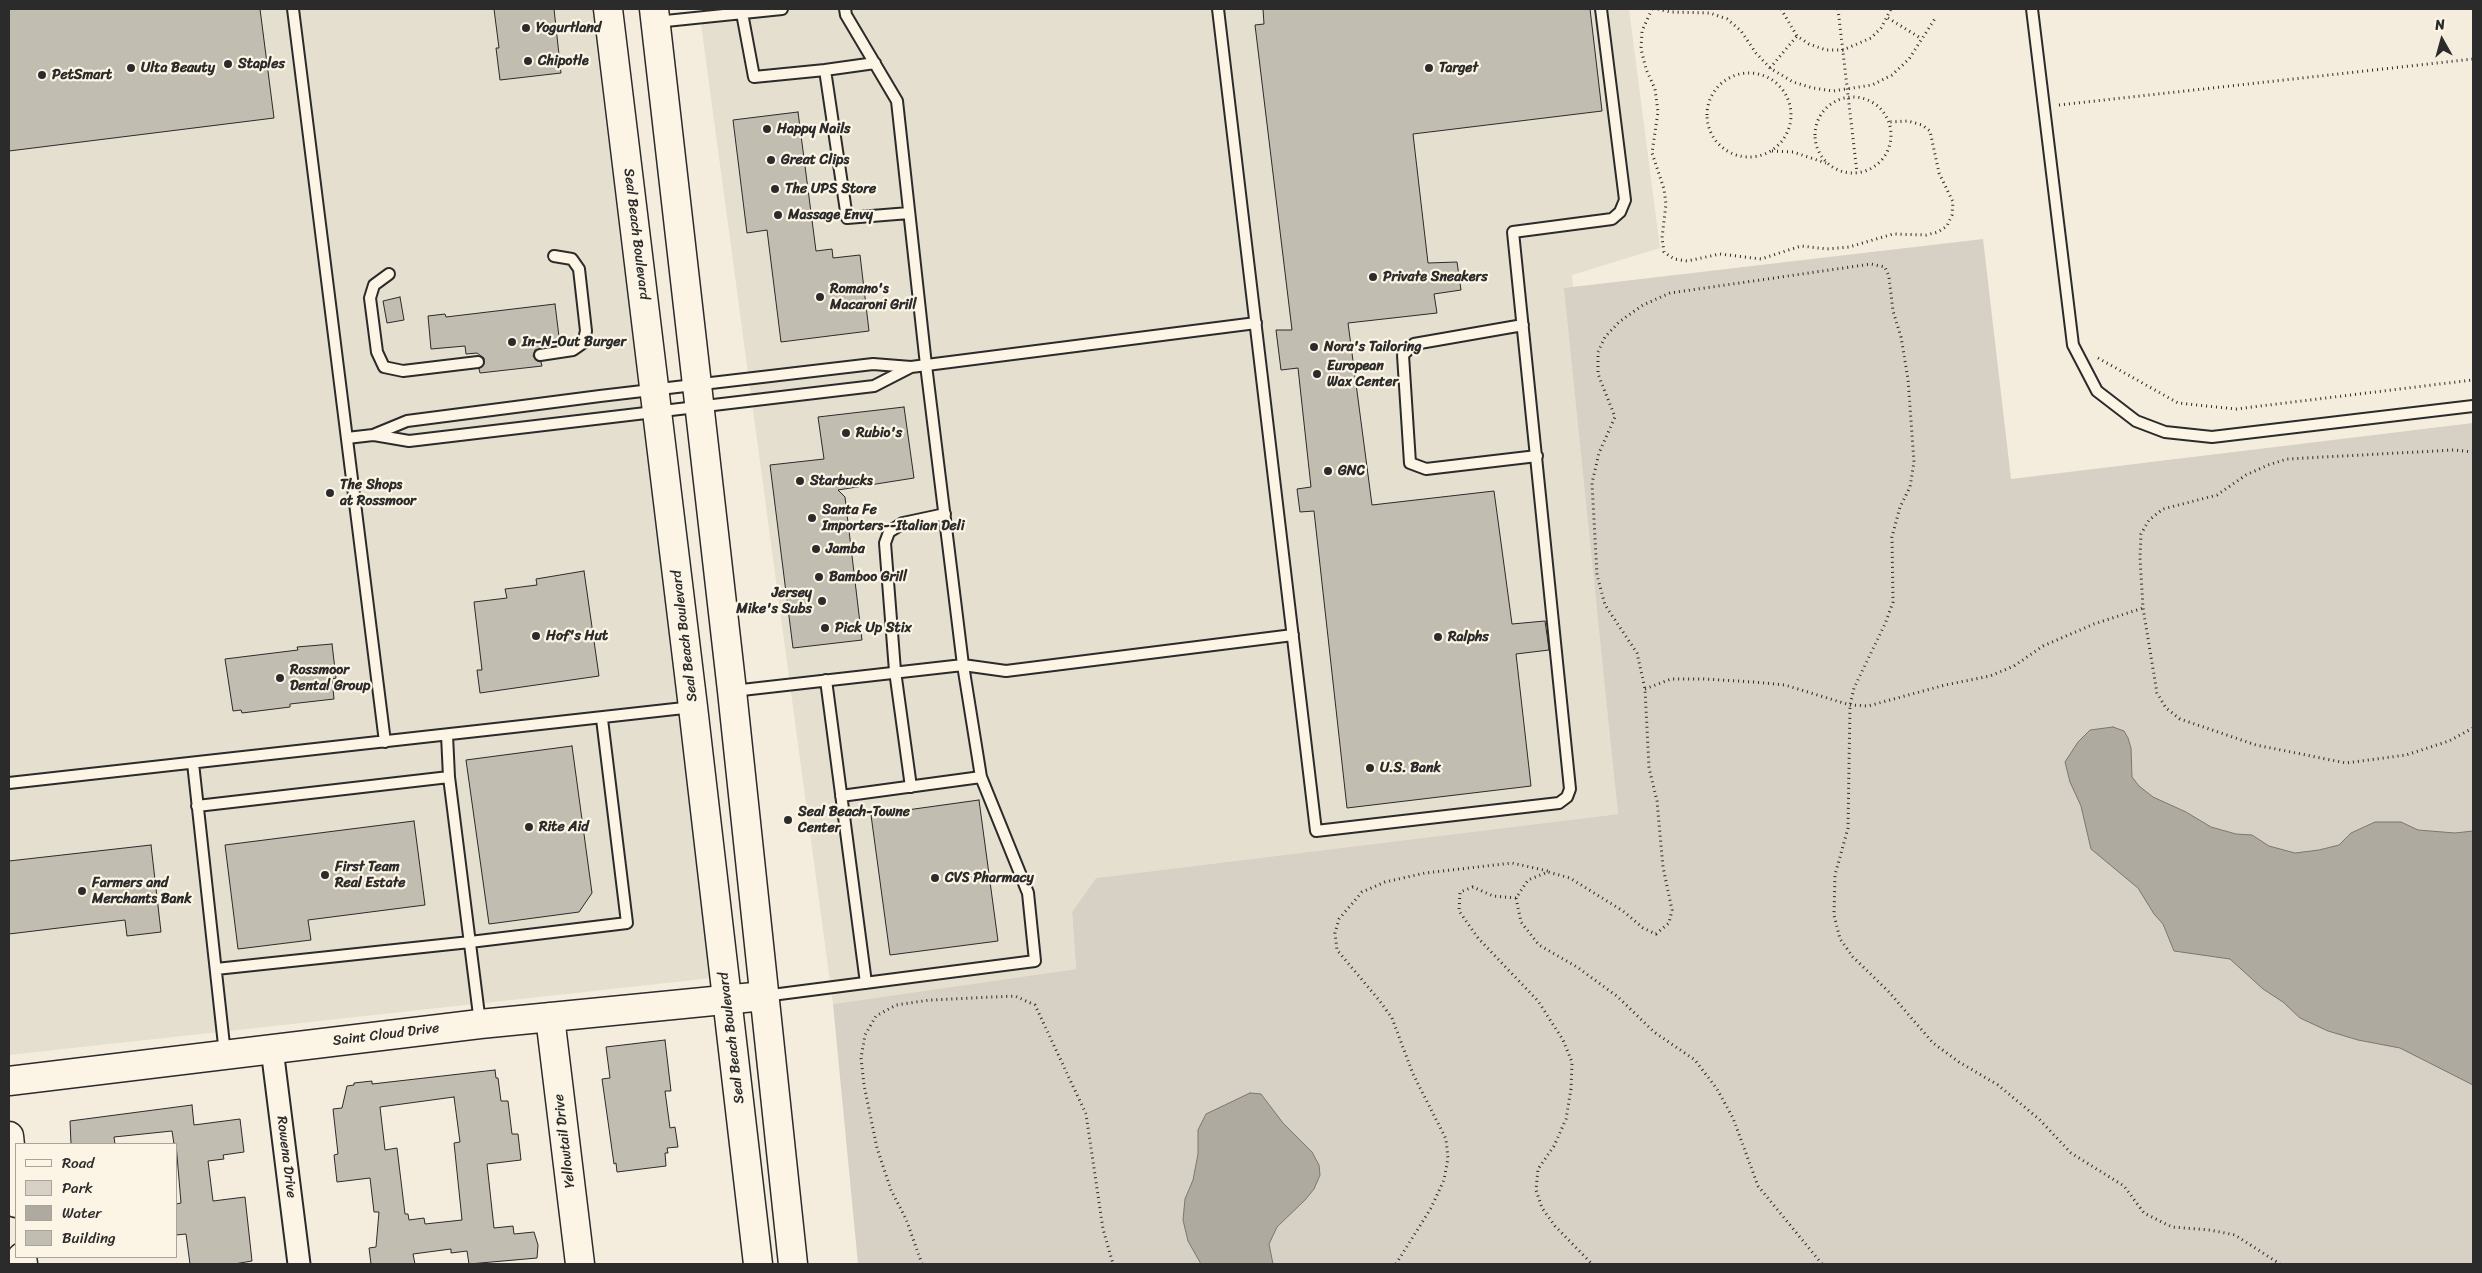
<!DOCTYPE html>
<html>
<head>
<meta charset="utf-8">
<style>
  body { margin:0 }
  #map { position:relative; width:2482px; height:1273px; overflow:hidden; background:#f4edde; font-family:Sriracha,sans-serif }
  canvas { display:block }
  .frame { position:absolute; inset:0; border:10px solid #2b2b2b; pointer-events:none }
  .legend { position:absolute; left:15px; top:1143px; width:162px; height:115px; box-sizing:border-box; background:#fcf5e5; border:1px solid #a8a49b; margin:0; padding:6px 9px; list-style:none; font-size:15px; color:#2b2b2b }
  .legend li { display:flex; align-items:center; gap:10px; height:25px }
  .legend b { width:25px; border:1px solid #a8a49b }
  .north { position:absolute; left:2417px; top:15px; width:50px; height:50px; -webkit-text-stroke:4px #fcf5e5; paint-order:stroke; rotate:353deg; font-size:14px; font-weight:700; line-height:20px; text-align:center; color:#2b2b2b }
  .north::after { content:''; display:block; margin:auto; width:18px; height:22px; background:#2b2b2b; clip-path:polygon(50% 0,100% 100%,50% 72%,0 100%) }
</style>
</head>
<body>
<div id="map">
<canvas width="2482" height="1273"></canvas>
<div class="frame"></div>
<ul class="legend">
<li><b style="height:6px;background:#fcf5e5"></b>Road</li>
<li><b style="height:14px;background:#d6d1c4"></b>Park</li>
<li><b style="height:14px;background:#afaaa0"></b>Water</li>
<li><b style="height:14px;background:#c2bdb1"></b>Building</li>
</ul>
<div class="north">N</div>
</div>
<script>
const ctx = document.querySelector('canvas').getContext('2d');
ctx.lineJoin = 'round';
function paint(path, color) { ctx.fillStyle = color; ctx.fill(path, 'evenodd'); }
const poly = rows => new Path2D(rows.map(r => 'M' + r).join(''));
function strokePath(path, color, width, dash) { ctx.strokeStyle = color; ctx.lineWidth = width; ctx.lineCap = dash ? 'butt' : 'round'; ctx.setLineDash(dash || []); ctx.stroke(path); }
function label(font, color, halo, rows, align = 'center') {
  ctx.font = font + ' Sriracha,sans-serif'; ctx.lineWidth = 4.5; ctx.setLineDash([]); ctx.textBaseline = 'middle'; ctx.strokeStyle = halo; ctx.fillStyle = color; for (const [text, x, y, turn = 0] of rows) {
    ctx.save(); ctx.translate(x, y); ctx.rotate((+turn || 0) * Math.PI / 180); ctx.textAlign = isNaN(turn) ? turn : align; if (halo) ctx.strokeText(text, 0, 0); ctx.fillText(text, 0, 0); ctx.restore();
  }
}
const built = poly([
  [9,9,592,9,712,978,9,1055],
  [699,9,1629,9,1660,248,1572,275,1618,814,1096,878,1072,912,1076,969,833,1004]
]);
const green = poly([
  [1983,239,2011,479,2473,423,2473,1264,858,1264,833,1004,1076,969,1072,912,1096,878,1618,814,1564,288]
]);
const water = poly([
  [2113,727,2124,731,2128,738,2131,748,2132,777,2139,786,2153,797,2186,812,2211,827,2236,834,2252,835,2269,846,2295,853,2319,850,2339,845,2351,833,2375,822,2401,822,2418,830,2455,833,2473,831,2473,1085,2400,1048,2358,1040,2328,1031,2300,1018,2283,1002,2263,989,2230,959,2174,951,2163,924,2154,914,2138,888,2091,849,2081,806,2070,782,2065,762,2078,742,2090,730,2113,727],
  [1250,1093,1261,1094,1283,1123,1312,1152,1319,1165,1320,1175,1314,1189,1305,1200,1277,1227,1269,1244,1273,1264,1201,1264,1188,1241,1183,1220,1185,1199,1193,1180,1198,1154,1198,1130,1206,1114,1250,1093]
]);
const building = poly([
  [9,9,260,9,274,118,9,151,9,9],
  [494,9,554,9,561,73,500,80,496,48,499,48,494,9],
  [1263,9,1590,9,1602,111,1413,134,1428,263,1457,262,1461,290,1434,294,1437,313,1348,323,1372,505,1494,491,1512,624,1545,621,1547,635,1549,650,1516,654,1531,786,1347,808,1314,511,1300,512,1297,489,1311,487,1298,368,1281,370,1276,330,1292,330,1255,25,1264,24,1263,9],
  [798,112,816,251,832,249,833,258,860,255,869,331,781,342,767,230,747,233,733,120,798,112],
  [400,297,404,320,387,323,383,301,400,297],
  [555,304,560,345,535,350,533,356,537,361,541,362,542,366,480,373,479,369,484,364,484,358,477,353,466,354,465,346,431,349,428,316,445,314,446,317,555,304],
  [904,407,914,478,838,490,845,497,862,640,793,648,770,465,824,459,818,417,904,407],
  [584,571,599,676,480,693,477,670,482,670,474,602,507,598,505,589,537,585,536,579,584,571],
  [332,644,336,678,332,679,334,699,290,704,290,707,242,713,241,710,233,711,225,659,298,650,297,647,332,644],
  [572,746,592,893,579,912,489,924,466,760,572,746],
  [979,800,998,941,890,955,871,815,979,800],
  [414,821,425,905,308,920,311,940,238,949,225,845,414,821],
  [151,845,161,932,127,936,125,920,9,934,9,861,151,845],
  [665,1040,671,1091,665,1091,670,1128,675,1127,678,1147,667,1148,668,1153,665,1153,666,1166,617,1172,616,1163,614,1164,602,1079,610,1078,606,1047,665,1040],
  [495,1070,496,1078,498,1078,501,1101,508,1101,512,1134,518,1134,521,1160,487,1164,494,1228,513,1226,514,1234,534,1232,538,1245,537,1258,469,1264,467,1251,451,1253,451,1249,413,1254,415,1264,371,1264,369,1248,376,1247,379,1212,374,1212,370,1178,337,1182,334,1155,338,1154,333,1109,342,1108,347,1086,354,1085,354,1083,372,1081,372,1084,495,1070],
  [454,1097,460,1142,454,1143,462,1220,425,1224,424,1218,409,1220,408,1214,405,1214,397,1148,385,1150,380,1107,454,1097],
  [192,1105,194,1125,240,1119,244,1152,223,1155,224,1159,208,1161,213,1201,245,1197,252,1261,234,1264,190,1264,186,1234,176,1235,176,1204,181,1203,176,1144,174,1144,172,1131,114,1137,115,1144,71,1144,70,1121,192,1105]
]);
const path = poly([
  [1652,9,1642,31,1641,49,1646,69,1655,89,1658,112,1652,153,1664,189,1666,204,1662,238,1664,252,1674,259,1687,261,1720,254,1761,259,1801,246,1827,249,1849,247,1893,234,1926,235,1938,232,1947,226,1952,215,1953,202,1939,173,1930,131,1922,125,1908,121,1889,122],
  [1658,9,1670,12,1710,13,1727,19,1741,31,1756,53,1770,68,1793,82,1813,88,1833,91,1872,85,1892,75,1909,59,1936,17],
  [1781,9,1797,36,1809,44,1826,50,1843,50,1871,38,1881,28,1891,9],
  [1838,9,1857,173],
  [1888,18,1922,39],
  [1770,68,1797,36],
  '1707 115a42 42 0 1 1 84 0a42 42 0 1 1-84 0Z',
  '1815 135a38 38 0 1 1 76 0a38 38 0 1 1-76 0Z',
  [2059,105,2473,59],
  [1772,151,1793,152,1826,163],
  [2098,358,2178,403,2236,409,2473,380],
  [2473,452,2454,450,2287,459,2268,465,2246,475,2217,495,2163,509,2149,520,2141,534,2140,558,2143,608,2157,693,2166,708,2180,719,2256,745,2346,763,2406,755,2449,741,2473,728],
  [1645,689,1671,679,1704,679,1754,682,1785,685,1850,705,1868,706,1945,685,1990,676,2014,666,2043,646,2094,624,2143,608],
  [1516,898,1493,896,1473,887,1460,892,1459,911,1478,938,1538,1001,1563,1040,1572,1062,1571,1089,1566,1119,1554,1146,1538,1169,1536,1190,1542,1208,1555,1226,1592,1264],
  [922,1264,906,1219,891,1190,877,1148,864,1085,861,1058,865,1035,876,1016,896,1005,930,1000,1015,996,1035,1005,1086,1114,1103,1229,1113,1264],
  [1396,1264,1431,1208,1444,1180,1448,1158,1446,1139,1413,1074,1392,1018,1379,1000,1337,950,1335,933,1339,919,1362,892,1385,882,1425,873,1512,863,1548,871],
  [1822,1264,1758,1186,1733,1118,1717,1089,1695,1060,1654,1032,1618,997,1577,967,1539,945,1521,922,1516,898,1528,880,1548,872,1570,878,1623,911,1643,928,1656,934,1669,923,1672,910,1663,867,1657,801,1649,768,1645,689,1637,653,1605,605,1597,575,1592,483,1599,453,1615,417,1598,374,1598,352,1605,337,1619,322,1643,305,1670,293,1871,264,1885,267,1889,277,1893,311,1901,337,1908,379,1914,462,1910,487,1900,507,1892,537,1893,602,1885,624,1854,688,1850,705,1848,828,1835,875,1834,915,1840,939,1853,957,1889,992,1933,1043,1959,1062,1998,1085,2039,1119,2071,1153,2124,1186,2144,1213,2172,1227,2210,1230,2235,1235,2280,1264]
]);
const lane = poly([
  [293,9,385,742],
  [1218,9,1316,831,1559,803,1567,797,1570,789,1513,232,1612,219,1620,212,1625,200,1601,9],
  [2032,9,2073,345,2097,391,2136,421,2165,432,2212,437,2473,406],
  [742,13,754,77,825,70,847,218,909,213],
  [656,22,782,9],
  [825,70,875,63],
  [389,274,374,285,370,298,377,352,384,367,403,371,478,362],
  [1523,325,1414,344,1403,355,1410,463,1426,469,1537,456],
  [540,355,573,350,583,343,586,331,579,269,572,259,554,256],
  [374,435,409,441,874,386,911,367],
  [347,438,373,435,407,421,600,396,873,364,911,367,1256,323],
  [826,680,866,983],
  [733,691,963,665,1006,671,1293,635],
  [447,735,449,777],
  [193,763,225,1054],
  [9,783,693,707],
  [911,787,895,671,885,543,889,532,903,523,945,514],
  [841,796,981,777],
  [197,806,449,777,480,1023],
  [216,969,470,942,627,923,602,719],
  [764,996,1035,961,1028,893,981,777,963,665,926,365,897,101,846,15,845,9]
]);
const street = poly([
  [272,1049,299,1264]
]);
const secondary = poly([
  [550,1017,580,1264],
  [9,1081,480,1024,764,996],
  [9,1136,16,1203],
  [22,1257,23,1264]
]);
const primary = poly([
  [608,9,693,707,758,1264],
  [654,9,732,691,793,1264]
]);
const markers = [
  [526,28,5,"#2b2b2b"],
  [528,61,5,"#2b2b2b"],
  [228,64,5,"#2b2b2b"],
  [131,68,5,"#2b2b2b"],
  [1429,68,5,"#2b2b2b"],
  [42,75,5,"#2b2b2b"],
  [767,129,5,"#2b2b2b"],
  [771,160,5,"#2b2b2b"],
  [775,189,5,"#2b2b2b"],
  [778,215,5,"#2b2b2b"],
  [1373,277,5,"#2b2b2b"],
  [820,297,5,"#2b2b2b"],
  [512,342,5,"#2b2b2b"],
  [1314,347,5,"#2b2b2b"],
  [1317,374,5,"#2b2b2b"],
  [846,433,5,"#2b2b2b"],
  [1328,471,5,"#2b2b2b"],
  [800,481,5,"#2b2b2b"],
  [330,493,5,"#2b2b2b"],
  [812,518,5,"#2b2b2b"],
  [816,549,5,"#2b2b2b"],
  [819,577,5,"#2b2b2b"],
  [822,601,5,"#2b2b2b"],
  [825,628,5,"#2b2b2b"],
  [536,636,5,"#2b2b2b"],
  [1438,637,5,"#2b2b2b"],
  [280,678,5,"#2b2b2b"],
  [1370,768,5,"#2b2b2b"],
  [788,820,5,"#2b2b2b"],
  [529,827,5,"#2b2b2b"],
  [325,875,5,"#2b2b2b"],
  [935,878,5,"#2b2b2b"],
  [82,891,5,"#2b2b2b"]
];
const poiNames = [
  ["Yogurtland",536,28],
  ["Chipotle",538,61],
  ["Staples",238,64],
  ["Ulta Beauty",141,68],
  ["Target",1439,68],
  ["PetSmart",52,75],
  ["Happy Nails",777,129],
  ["Great Clips",781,160],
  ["The UPS Store",785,189],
  ["Massage Envy",788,215],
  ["Private Sneakers",1383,277],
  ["Romano's",830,289],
  ["Macaroni Grill",830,305],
  ["In-N-Out Burger",522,342],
  ["Nora's Tailoring",1324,347],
  ["European",1327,366],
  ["Wax Center",1327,382],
  ["Rubio's",856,433],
  ["GNC",1338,471],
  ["Starbucks",810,481],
  ["The Shops",340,485],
  ["at Rossmoor",340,501],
  ["Santa Fe",822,510],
  ["Importers--Italian Deli",822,526],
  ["Jamba",826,549],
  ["Bamboo Grill",829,577],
  ["Jersey",812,593,"right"],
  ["Mike's Subs",812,609,"right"],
  ["Pick Up Stix",835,628],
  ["Hof's Hut",546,636],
  ["Ralphs",1448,637],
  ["Rossmoor",290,670],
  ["Dental Group",290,686],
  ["U.S. Bank",1380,768],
  ["Seal Beach-Towne",798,812],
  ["Center",798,828],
  ["Rite Aid",539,827],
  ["First Team",335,867],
  ["Real Estate",335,883],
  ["CVS Pharmacy",945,878],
  ["Farmers and",92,883],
  ["Merchants Bank",92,899]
];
const streetNames = [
  ["Seal Beach Boulevard",636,234,83],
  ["Seal Beach Boulevard",685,636,-97],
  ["Saint Cloud Drive",386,1035,-7],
  ["Seal Beach Boulevard",732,1038,-97],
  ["Yellowtail Drive",565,1141,-97],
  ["Rowena Drive",286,1157,83]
];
paint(built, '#e5dfd0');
paint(green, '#d6d1c4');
paint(water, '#afaaa0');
strokePath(water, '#7a7771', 1);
paint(building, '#c2bdb1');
strokePath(building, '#2b2b2b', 1);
strokePath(lane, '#2b2b2b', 14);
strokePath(street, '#2b2b2b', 25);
strokePath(secondary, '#2b2b2b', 31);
strokePath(primary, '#2b2b2b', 31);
strokePath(path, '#2b2b2b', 3, [1, 4]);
strokePath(lane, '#fcf5e5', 10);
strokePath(street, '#fcf5e5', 21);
strokePath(secondary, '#fcf5e5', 28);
strokePath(primary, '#fcf5e5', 28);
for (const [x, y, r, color] of markers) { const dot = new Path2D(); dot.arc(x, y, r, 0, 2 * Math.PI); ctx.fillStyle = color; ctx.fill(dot); strokePath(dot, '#fcf5e5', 2); }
label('bold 14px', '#2b2b2b', '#fcf5e5', poiNames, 'left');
label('14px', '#2b2b2b', '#fcf5e5', streetNames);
</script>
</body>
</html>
